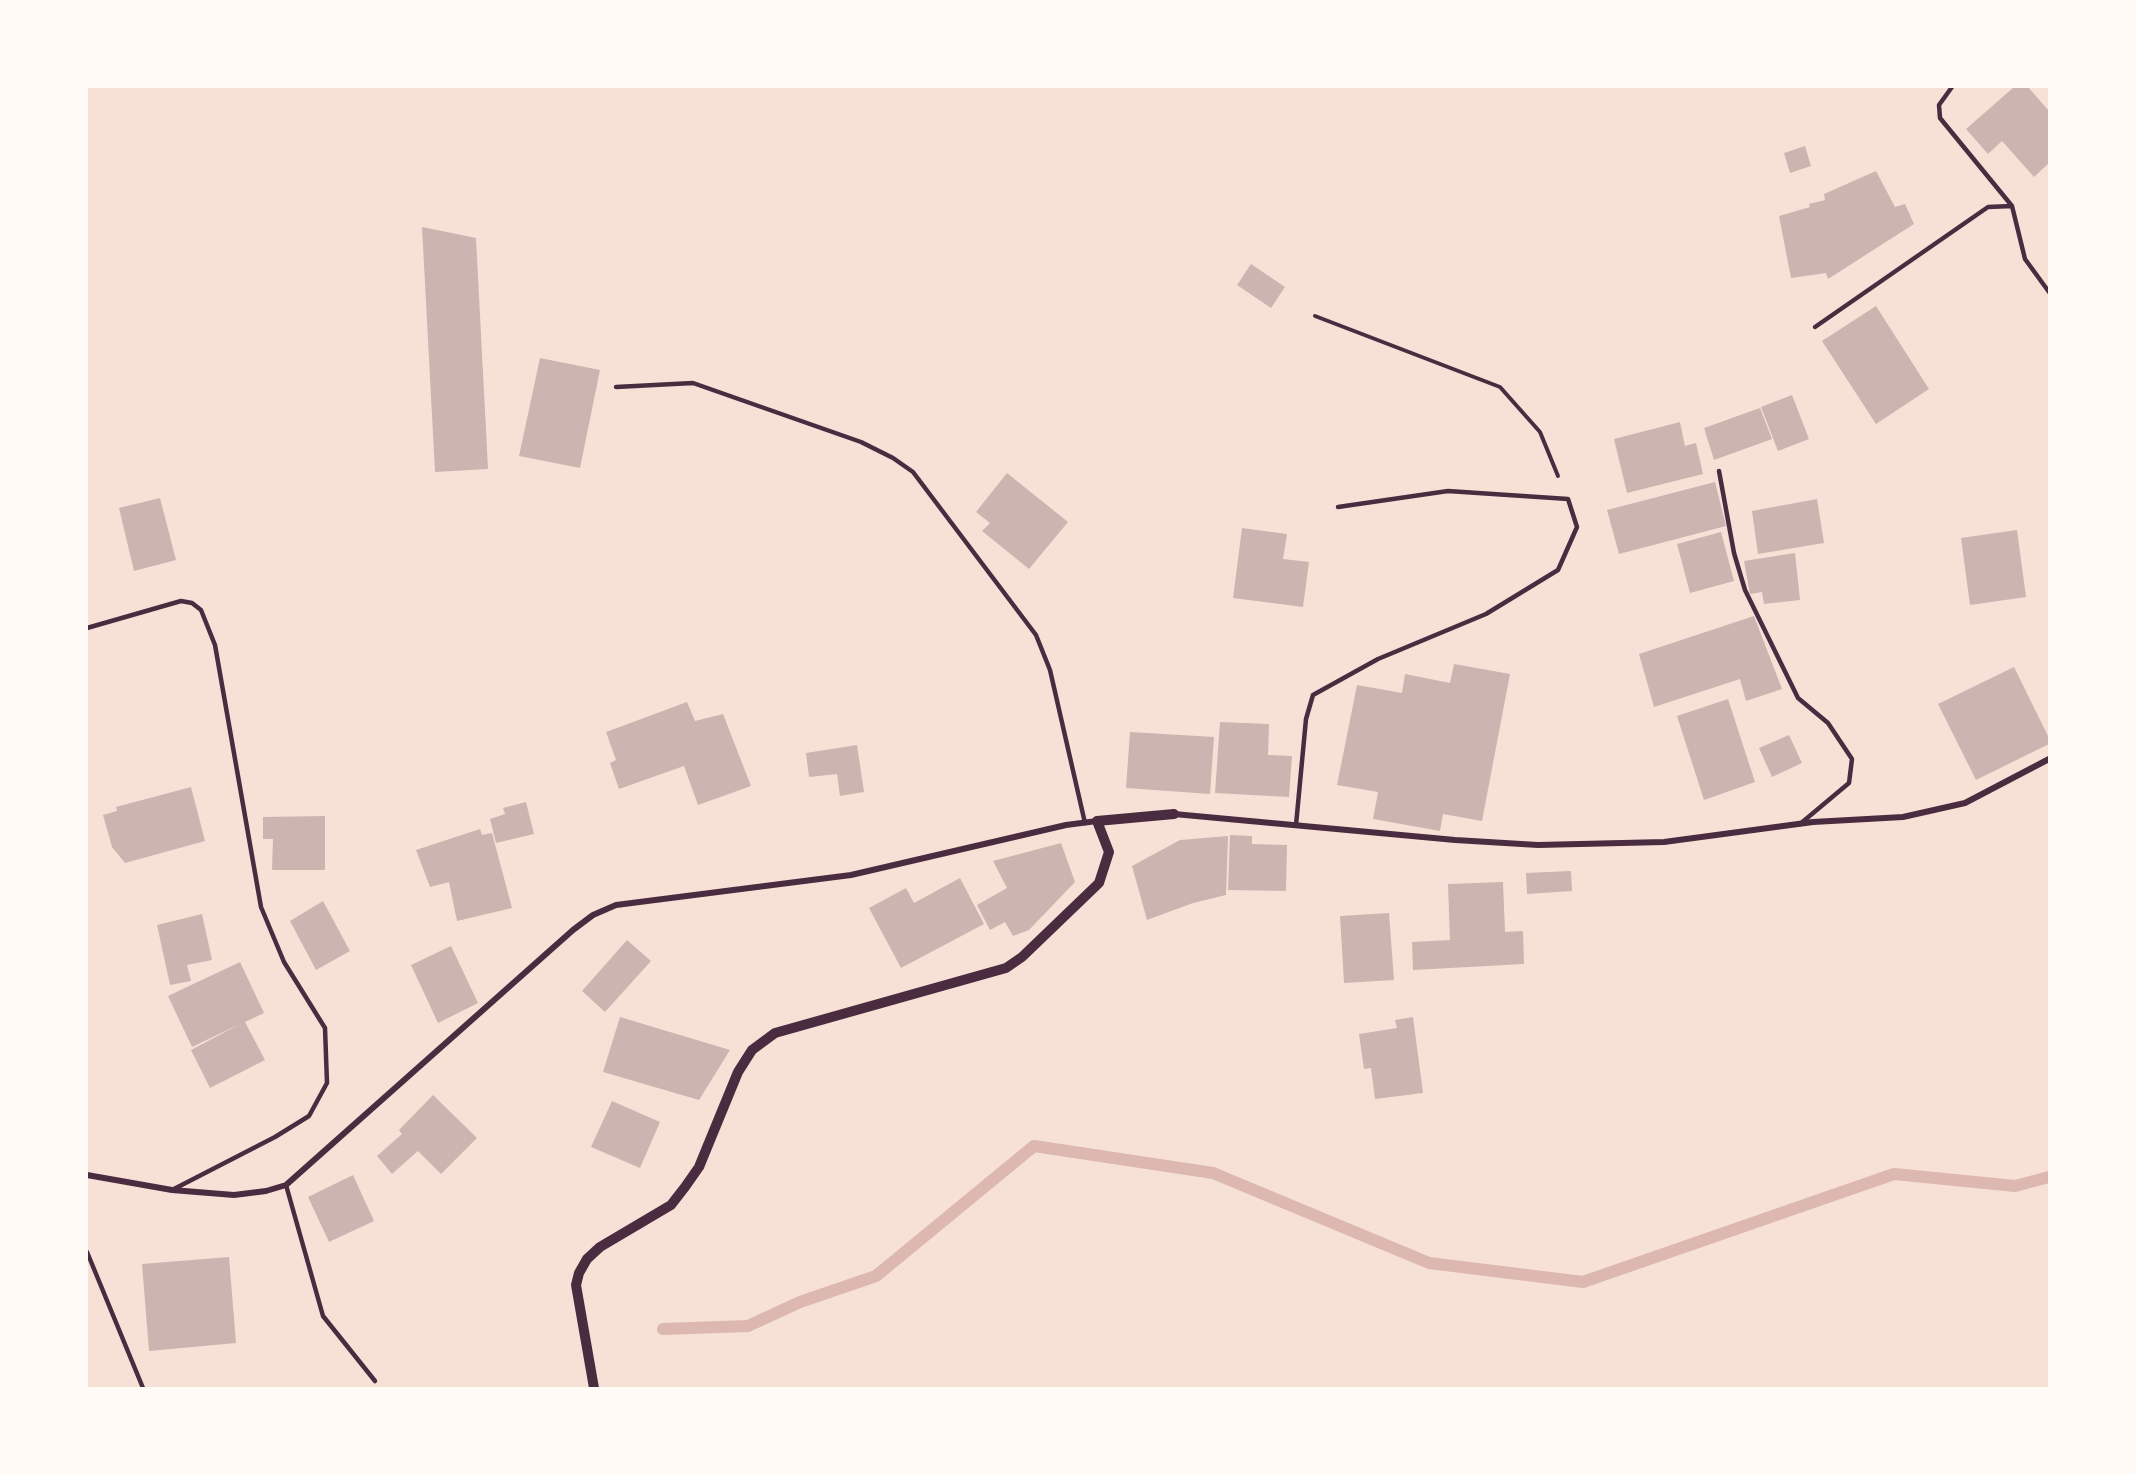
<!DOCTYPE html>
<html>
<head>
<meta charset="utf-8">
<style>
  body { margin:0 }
  #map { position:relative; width:2136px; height:1475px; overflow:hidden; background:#f7e1d7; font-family:"Golos Text",sans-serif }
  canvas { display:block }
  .frame { position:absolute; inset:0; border:88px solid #fffaf5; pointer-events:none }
</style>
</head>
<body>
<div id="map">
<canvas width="2136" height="1475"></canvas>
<div class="frame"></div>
</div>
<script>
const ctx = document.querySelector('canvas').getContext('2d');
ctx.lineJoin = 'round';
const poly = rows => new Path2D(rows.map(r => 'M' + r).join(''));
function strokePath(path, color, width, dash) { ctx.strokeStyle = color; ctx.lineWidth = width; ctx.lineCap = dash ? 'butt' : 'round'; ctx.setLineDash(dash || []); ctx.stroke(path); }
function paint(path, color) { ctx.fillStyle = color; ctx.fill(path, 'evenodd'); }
const stream = poly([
  [663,1329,748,1326,800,1302,876,1276,1034,1146,1213,1173,1429,1263,1583,1282,1894,1174,2015,1186,2049,1177]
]);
const building = poly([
  [2014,87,2028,87,2049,111,2049,163,2034,177,2002,141,1988,154,1966,129],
  [1805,146,1811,166,1790,173,1784,153],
  [1876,171,1895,207,1905,204,1914,224,1828,279,1826,273,1791,278,1779,216,1810,207,1809,204,1825,200,1824,194],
  [422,227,476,238,488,469,435,472],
  [1251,264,1285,287,1271,308,1237,285],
  [1876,306,1929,389,1876,424,1822,341],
  [540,358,600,370,580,468,519,456],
  [1792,395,1809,439,1778,451,1761,407],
  [1760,408,1772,439,1714,460,1704,428],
  [1680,422,1685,446,1696,443,1703,474,1627,493,1614,439],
  [1007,473,1068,522,1029,569,982,531,990,523,976,512],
  [1715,482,1726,526,1619,554,1607,510],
  [160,498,176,560,134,571,119,508],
  [1817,499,1824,543,1758,554,1752,511],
  [1242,528,1287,534,1283,559,1309,562,1303,607,1233,598],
  [2017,530,2026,597,1970,605,1961,538],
  [1721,532,1734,581,1690,593,1677,544],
  [1795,553,1800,600,1764,604,1762,592,1750,594,1744,561],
  [1754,616,1782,689,1746,701,1740,679,1654,707,1639,654],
  [1454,664,1510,674,1482,821,1443,814,1440,831,1373,819,1378,792,1337,785,1357,685,1402,693,1405,674,1450,683],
  [2014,667,2049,738,2049,744,1976,780,1938,704],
  [1728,699,1755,782,1704,800,1677,716],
  [687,702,695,721,723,714,751,786,698,805,684,766,619,789,610,763,616,760,606,732],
  [1220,722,1269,724,1268,755,1292,756,1289,797,1215,793],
  [1130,732,1214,737,1210,794,1126,788],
  [1789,735,1802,763,1772,777,1759,748],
  [857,745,864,792,840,796,837,774,809,777,806,753],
  [191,787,205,841,125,863,112,847,103,815,117,811,116,807],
  [526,802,534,834,496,843,490,819,505,814,503,808],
  [325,816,325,870,272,870,273,839,263,839,263,817],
  [480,829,482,835,492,833,512,908,457,921,449,882,430,887,416,850],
  [1230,835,1252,836,1252,844,1287,845,1286,891,1228,890],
  [1228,836,1226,895,1193,903,1147,920,1132,866,1180,840],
  [1061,843,1075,882,1029,930,1013,936,1005,922,990,930,977,905,1007,888,993,861],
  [1571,871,1572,891,1527,894,1526,873],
  [960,878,984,924,901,968,869,908,906,888,914,903],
  [1503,882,1505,932,1523,931,1524,964,1413,970,1412,942,1450,940,1448,884],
  [323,901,350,951,316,970,290,921],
  [1389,913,1394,980,1344,983,1340,916],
  [202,914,212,960,187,965,191,981,170,985,157,925],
  [627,940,651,961,605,1012,582,991],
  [451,946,478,1003,438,1023,411,965],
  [240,962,264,1013,245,1022,265,1060,210,1088,191,1050,240,1024,192,1047,168,996],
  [620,1017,730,1050,699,1100,603,1072],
  [1413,1017,1423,1093,1375,1099,1371,1068,1364,1069,1359,1034,1397,1028,1395,1020],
  [433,1095,477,1138,441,1174,418,1151,392,1174,377,1156,402,1134,399,1130],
  [612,1101,660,1122,640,1168,591,1147],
  [353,1175,374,1221,329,1242,308,1197],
  [229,1257,236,1343,149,1351,142,1264]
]);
const path = poly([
  [1315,316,1500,387,1540,432,1558,476]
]);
const service = poly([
  [1952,87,1939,105,1940,118,2012,206,2025,259,2049,292],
  [1815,327,1988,207,2012,206],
  [616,387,693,383,861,442,893,458,913,472,1036,635,1050,670,1085,823],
  [1719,471,1734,553,1745,590,1798,698,1828,723,1852,759,1849,783,1800,824],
  [87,628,181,601,192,603,201,610,215,645,261,907,284,962,325,1028,327,1083,309,1116,275,1137,172,1190],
  [1296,825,1306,719,1313,695,1378,659,1486,614,1558,570,1577,527,1568,499,1448,491,1338,507],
  [286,1185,323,1316,375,1381],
  [87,1252,143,1388]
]);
const minor = poly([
  [1174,814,1455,840,1538,845,1664,842,1813,822,1903,817,1965,803,2049,759],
  [87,1175,172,1190,234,1195,266,1191,286,1185,573,930,593,915,616,905,851,875,1066,825,1097,821]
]);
const tertiary = poly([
  [594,1388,576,1285,579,1273,587,1259,600,1247,671,1205,685,1187,699,1167,738,1072,752,1050,775,1033,1006,968,1022,957,1099,883,1109,852,1097,821,1174,814]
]);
strokePath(stream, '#dcb8b0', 12);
paint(building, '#ccb4b1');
strokePath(path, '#4a2c40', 4);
strokePath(service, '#4a2c40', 4.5);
strokePath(minor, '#4a2c40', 6);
strokePath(tertiary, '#4a2c40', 10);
</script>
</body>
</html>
